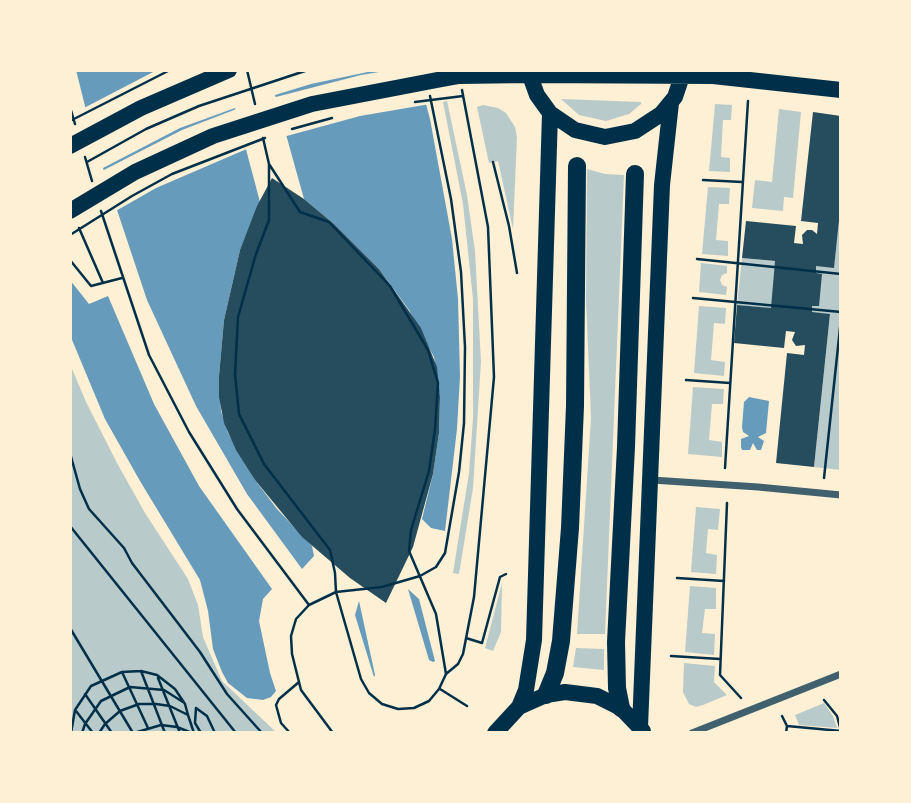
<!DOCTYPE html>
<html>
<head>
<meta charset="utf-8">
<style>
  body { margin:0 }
  #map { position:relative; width:911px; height:803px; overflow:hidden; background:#fdf0d5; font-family:Ubuntu,sans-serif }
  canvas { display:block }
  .frame { position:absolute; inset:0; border:72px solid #fdf0d5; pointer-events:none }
</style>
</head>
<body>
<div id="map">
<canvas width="911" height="803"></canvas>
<div class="frame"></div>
</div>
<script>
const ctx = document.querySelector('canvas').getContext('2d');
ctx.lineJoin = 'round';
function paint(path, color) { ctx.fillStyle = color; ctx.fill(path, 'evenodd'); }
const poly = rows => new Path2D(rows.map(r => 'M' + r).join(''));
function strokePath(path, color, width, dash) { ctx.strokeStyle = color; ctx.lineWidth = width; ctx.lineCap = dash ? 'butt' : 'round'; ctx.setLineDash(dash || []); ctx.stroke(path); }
const green = poly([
  [561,99,641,102,641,104,629,114,606,121,579,115],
  [447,101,467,195,475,251,481,362,473,488,459,574,453,573,469,473,473,419,473,299,463,204,443,102],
  [715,104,732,105,731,120,723,120,721,157,730,158,730,172,709,171],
  [483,105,498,108,506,113,515,127,517,137,513,229,498,161,489,163,477,107],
  [779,109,801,112,793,198,784,197,783,211,752,208,755,180,772,182],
  [587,169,605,174,624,175,605,634,577,634,591,418,586,301],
  [708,187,730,188,729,204,719,204,716,240,728,241,728,256,702,254],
  [841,202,841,470,814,467,830,315,737,305,742,258,834,267],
  [701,263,727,266,727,273,722,275,720,280,722,285,727,287,726,295,699,292],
  [699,306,726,308,725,324,714,323,711,360,725,362,724,376,694,373],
  [70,364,86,402,117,463,145,513,188,579,198,605,203,637,222,681,277,733,70,733],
  [693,387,724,389,723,404,712,404,709,440,722,442,722,457,688,454],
  [696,507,720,509,718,530,708,529,706,553,717,555,716,574,691,572],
  [502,583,501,632,493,651,485,648],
  [690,586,716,588,716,609,705,609,702,633,715,634,714,655,685,652],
  [576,648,604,649,604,670,573,667],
  [684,663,715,666,714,682,727,695,703,705,696,707,689,704,683,692],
  [824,703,833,716,837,728,799,725,795,715]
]);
const water = poly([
  [76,70,227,70,94,142],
  [377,70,417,70,430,119,452,239,458,299,460,376,457,429,445,531,431,528,422,519,433,474,439,433,440,397,434,357,409,310,379,269,334,224,304,199,275,95,311,84],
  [235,108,260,202,240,250,224,320,219,376,221,411,228,433,255,480,277,509,312,546,314,556,302,569,247,494,196,406,147,300,103,168,180,128],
  [70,280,89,304,108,296,154,404,199,486,272,589,263,599,259,621,270,673,276,691,271,697,263,700,247,698,228,683,222,672,213,649,208,611,200,580,140,481,105,419,70,335],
  [749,397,769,401,766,433,758,437,764,441,761,450,757,450,753,443,750,450,742,450,741,447,741,439,749,436,743,432,742,427,744,402],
  [408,589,419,599,435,661,433,662,429,660],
  [359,601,375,675,374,677,355,615]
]);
const pier = poly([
  [157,70,230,70,232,80,179,101,95,145,92,144,82,109],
  [391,70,421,70,430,104,360,116,283,137,272,98,361,75],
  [239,108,249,148,156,188,114,212,100,172,182,130]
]);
const building = poly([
  [813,112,841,116,841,202,834,268,816,266,816,273,822,274,819,306,812,306,812,312,830,314,814,467,776,463,787,353,804,355,805,345,796,346,792,340,795,332,786,331,784,348,734,343,737,305,771,308,775,261,742,258,746,221,796,226,794,243,803,244,802,235,807,230,812,230,817,234,818,223,801,221],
  [272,178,304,199,334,224,379,269,421,328,437,367,440,397,439,433,433,474,413,547,386,603,350,578,302,537,255,480,236,450,224,423,219,397,219,376,224,320,240,250,257,206]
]);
const path = poly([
  [247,70,255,104],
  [415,102,463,96],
  [70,107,75,124],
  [70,121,170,70],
  [292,129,332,118],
  [263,138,269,164],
  [85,157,92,181],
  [87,162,146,129,199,106,308,70],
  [493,162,509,226,517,273],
  [703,180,742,182],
  [101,211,149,355,189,432,237,509,309,605,296,619,291,636,292,654,301,690,333,733],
  [79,228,103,283],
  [70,235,132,196,172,174,265,138],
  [697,259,841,274],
  [70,260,91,286,122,278],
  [693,298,841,312],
  [686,380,730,383],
  [70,453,80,489,89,509,124,548,132,563,200,652,227,694,262,733],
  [725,468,748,101],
  [824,478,841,319],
  [727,503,720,675,741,698],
  [70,526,236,733],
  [677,578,724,581],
  [309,605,336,592,382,587,420,576,436,567,445,553,459,472,464,423,465,347,461,272,451,199,430,96],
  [70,628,133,733],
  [466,638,482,643,500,577,506,574],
  [671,656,720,659],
  [141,671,165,733],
  [122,672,148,728],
  [446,674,436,614,409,551,411,530,429,471,435,429,438,383,428,350,390,286,329,222,300,212,269,164,269,220,256,254,238,317,235,374,239,414,264,464,330,550,335,573,336,592,361,679,369,693,382,704,398,709,414,708,429,701,439,689,446,674,458,664,463,654,474,597,494,377,488,227,462,90],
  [158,678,180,733],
  [440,689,467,706],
  [85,694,112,733],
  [824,700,837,716,841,731],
  [76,711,93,733],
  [782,716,787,726,786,733],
  [787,726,841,731],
  [71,733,75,710,91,686,122,672,141,671,157,675,175,689,185,704,188,715],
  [82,733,85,724,101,701,130,687,164,690,183,702],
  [99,733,105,724,120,711,139,704,156,704,170,706,188,715,194,733],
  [134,733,161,725,177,727,192,733],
  [201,733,195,723,196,708,207,716,215,733],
  [290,733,281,723,276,705,279,699,299,682]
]);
const minor = poly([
  [652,480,758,487,841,495],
  [692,733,841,674]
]);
const primary = poly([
  [528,70,537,95,550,113,575,130,605,137,635,131,661,114,675,97,684,70],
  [70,146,141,108,229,70],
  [70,211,135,172,213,136,312,104,437,80,459,76,529,75,713,76,841,90],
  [519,707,526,690,534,640,550,113],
  [640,727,662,185,671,103],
  [495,733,519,707,546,695,565,692,597,696,621,708,643,731]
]);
const trunk = poly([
  [546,695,555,673,561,641,570,528,575,406,577,166],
  [621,708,617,688,616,642,626,447,635,174]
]);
paint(green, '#b9caca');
paint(water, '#669bbc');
paint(pier, '#fdf0d5');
paint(building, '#264d5e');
strokePath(path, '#003049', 2.5);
strokePath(minor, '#3f606c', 7);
strokePath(primary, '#003049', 16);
strokePath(trunk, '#003049', 18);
</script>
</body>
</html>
